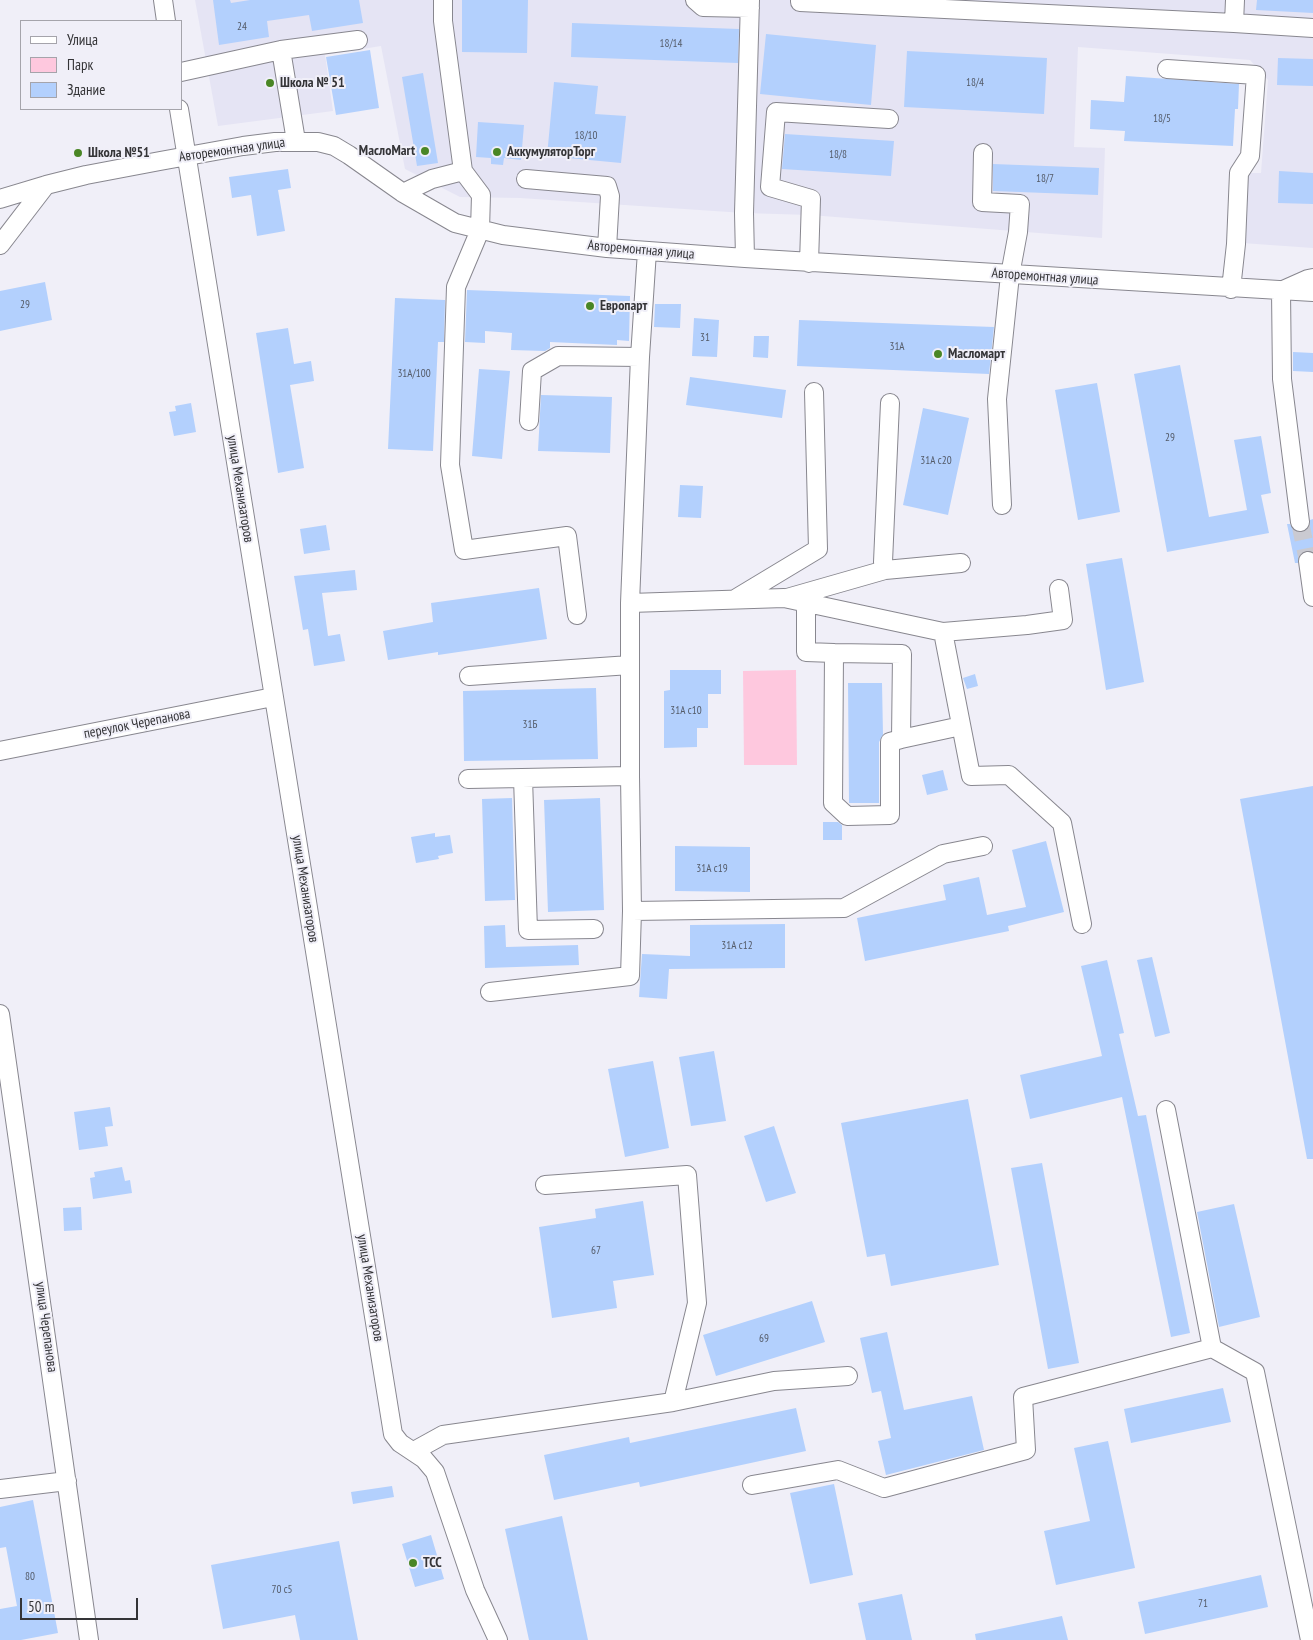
<!DOCTYPE html>
<html>
<head>
<meta charset="utf-8">
<style>
  body { margin:0 }
  #map { position:relative; width:1313px; height:1640px; overflow:hidden; background:#f0eff8; font-family:"PT Sans Narrow",sans-serif }
  canvas { display:block }
  .legend { position:absolute; left:20px; top:20px; width:162px; height:90px; box-sizing:border-box; background:#f0eff8; border:1px solid #a5a4ab; margin:0; padding:6px 9px; list-style:none; font-size:15px; color:#343437 }
  .legend li { display:flex; align-items:center; gap:10px; height:25px }
  .legend b { width:25px; border:1px solid #a5a4ab }
  .scale { position:absolute; left:20px; top:1598px; width:118px; height:22px; box-sizing:border-box; border:2px solid #343437; border-top:0; padding-left:6px; font-size:15px; line-height:18px; white-space:nowrap; color:#343437; -webkit-text-stroke:4px #f0eff8; paint-order:stroke }
</style>
</head>
<body>
<div id="map">
<canvas width="1313" height="1640"></canvas>
<ul class="legend">
<li><b style="height:6px;background:#fff"></b>Улица</li>
<li><b style="height:14px;background:#fec8de"></b>Парк</li>
<li><b style="height:14px;background:#b3d0fd"></b>Здание</li>
</ul>
<div class="scale">50 m</div>
</div>
<script>
const ctx = document.querySelector('canvas').getContext('2d');
ctx.lineJoin = 'round';
function paint(path, color) { ctx.fillStyle = color; ctx.fill(path, 'evenodd'); }
const poly = rows => new Path2D(rows.map(r => 'M' + r).join(''));
function strokePath(path, color, width, dash) { ctx.strokeStyle = color; ctx.lineWidth = width; ctx.lineCap = dash ? 'butt' : 'round'; ctx.setLineDash(dash || []); ctx.stroke(path); }
function label(font, color, halo, rows, align = 'center') {
  ctx.font = font + ' "PT Sans Narrow",sans-serif'; ctx.lineWidth = 4; ctx.setLineDash([]); ctx.textBaseline = 'middle'; ctx.strokeStyle = halo; ctx.fillStyle = color; for (const [text, x, y, turn = 0] of rows) {
    ctx.save(); ctx.translate(x, y); ctx.rotate((+turn || 0) * Math.PI / 180); ctx.textAlign = isNaN(turn) ? turn : align; if (halo) ctx.strokeText(text, 0, 0); ctx.fillText(text, 0, 0); ctx.restore();
  }
}
const built = poly([
  [195,0,1313,0,1313,248,1242,243,1247,173,1261,173,1268,80,1250,60,1078,47,1074,147,1105,148,1102,238,810,215,744,213,520,198,460,197,405,169,381,46,325,55,333,111,218,126]
]);
const green = poly([
  [796,670,797,765,744,765,743,671]
]);
const building = poly([
  [213,0,230,0,231,3,250,0,359,0,363,23,312,31,309,15,267,21,269,37,219,45],
  [462,0,528,0,527,53,462,52],
  [1257,0,1313,0,1313,13,1256,10],
  [572,23,739,29,738,63,571,57],
  [766,34,876,45,871,105,760,94],
  [370,50,379,108,336,115,326,57],
  [907,51,1047,58,1044,114,904,107],
  [1278,58,1313,59,1313,86,1277,85],
  [423,73,438,163,417,166,402,77],
  [1126,76,1239,84,1238,109,1235,109,1233,146,1124,141,1125,131,1090,129,1091,100,1124,102],
  [554,82,598,86,595,114,626,116,621,163,547,156],
  [478,122,524,125,521,160,504,158,503,165,491,164,491,158,476,157],
  [785,134,894,141,891,176,782,169],
  [993,164,1099,168,1098,195,993,191],
  [288,169,291,188,278,190,285,231,257,236,251,195,232,198,229,177],
  [1279,171,1313,173,1313,204,1278,203],
  [45,282,52,320,0,331,0,291],
  [467,290,630,296,629,341,617,340,617,345,550,342,550,348,545,351,511,350,512,333,485,331,485,343,465,342],
  [395,298,445,300,444,342,438,342,433,451,388,449],
  [655,304,681,304,680,328,654,327],
  [694,318,719,320,717,357,692,356],
  [799,320,994,327,989,374,797,366],
  [288,328,294,364,311,361,314,381,290,385,304,468,278,473,256,333],
  [754,336,769,336,768,358,753,357],
  [1293,352,1313,353,1313,372,1293,371],
  [1180,365,1209,517,1247,510,1234,440,1261,436,1271,493,1261,495,1269,533,1167,552,1134,374],
  [479,369,510,371,502,459,472,456],
  [690,377,786,390,782,418,686,405],
  [1097,383,1120,512,1078,520,1055,390],
  [541,395,612,397,610,453,538,451],
  [191,403,196,432,174,436,169,412,176,411,175,406],
  [923,408,969,418,948,515,903,505],
  [680,485,703,486,701,518,678,517],
  [1313,519,1313,552,1307,550,1302,552,1298,557,1298,563,1295,563,1287,524,1290,524,1295,532,1302,532,1307,530,1310,526,1310,520],
  [326,525,330,550,304,554,300,529],
  [1122,558,1144,682,1106,690,1086,564],
  [355,570,357,590,322,593,328,636,340,634,345,661,314,666,308,629,303,630,294,576],
  [539,588,547,639,438,655,438,652,388,660,383,631,433,622,431,603],
  [670,670,721,670,721,694,708,694,708,728,697,728,697,747,664,748,664,691,670,690],
  [975,674,978,686,967,689,963,678],
  [848,683,882,683,883,735,879,742,879,803,849,803],
  [596,688,598,759,464,761,463,691],
  [943,770,948,790,927,795,922,775],
  [1313,786,1313,1159,1307,1159,1240,799],
  [512,798,515,900,485,901,482,799],
  [600,798,604,910,548,912,544,800],
  [823,822,838,822,842,825,842,840,823,840],
  [435,833,435,837,450,835,453,853,438,856,439,859,416,863,411,837],
  [1046,841,1064,912,1008,926,1009,931,865,961,857,918,946,900,943,885,979,877,987,915,1026,907,1012,850],
  [675,846,750,847,750,892,675,891],
  [785,924,785,968,669,969,667,999,639,997,642,954,690,956,690,925],
  [505,925,506,947,578,945,579,965,485,968,484,926],
  [1152,957,1170,1033,1155,1037,1137,960],
  [1107,960,1124,1033,1119,1034,1138,1116,1146,1115,1190,1333,1171,1337,1122,1097,1030,1119,1020,1075,1102,1056,1081,966],
  [714,1051,726,1121,691,1126,679,1057],
  [653,1061,669,1148,625,1157,608,1069],
  [968,1099,999,1265,891,1286,885,1254,867,1257,841,1123],
  [110,1107,113,1126,105,1127,108,1146,79,1150,74,1112],
  [774,1126,796,1193,766,1202,744,1136],
  [1042,1163,1079,1363,1048,1369,1011,1168],
  [122,1167,125,1181,130,1180,132,1193,93,1199,90,1178,95,1177,94,1172],
  [643,1201,654,1275,613,1281,617,1308,552,1318,539,1227,596,1218,595,1209],
  [1234,1204,1260,1317,1219,1327,1197,1212],
  [81,1207,82,1230,64,1231,63,1208],
  [812,1301,825,1342,716,1376,703,1335],
  [887,1332,904,1410,972,1396,984,1450,886,1475,878,1441,891,1438,881,1391,872,1393,860,1338],
  [1223,1388,1231,1422,1131,1443,1124,1409],
  [796,1408,806,1451,640,1487,639,1482,554,1500,544,1455,629,1437,630,1443],
  [1108,1441,1135,1568,1056,1585,1044,1531,1090,1521,1074,1448],
  [834,1484,853,1575,810,1584,790,1493],
  [392,1486,394,1497,353,1504,351,1492],
  [33,1500,58,1633,21,1640,0,1640,0,1609,17,1606,6,1547,0,1548,0,1507],
  [562,1516,588,1640,529,1640,505,1529],
  [431,1535,444,1579,415,1587,402,1544],
  [339,1541,358,1640,300,1640,295,1615,223,1629,211,1565],
  [1261,1575,1268,1607,1145,1634,1138,1602],
  [902,1594,912,1640,866,1640,858,1603],
  [1062,1616,1068,1640,976,1640,975,1634]
]);
const minorTunnel = poly([
  [1300,522,1308,561]
]);
const minor = poly([
  [163,0,166,21],
  [443,0,443,21,463,171,481,195,480,230,456,287,450,465,464,550,567,536,577,615],
  [695,0,703,7,750,8],
  [800,0,800,2,1234,23],
  [1235,0,1234,23,1313,28],
  [281,50,296,141],
  [1167,69,1256,75,1250,156,1239,173,1236,244,1231,289],
  [181,72,281,50,358,40],
  [179,109,393,1434,400,1443,424,1459,435,1472,475,1590,498,1640],
  [983,153,982,202,1020,204,1018,232,1010,275,997,399,1002,505],
  [526,179,607,186,610,196,607,248],
  [403,193,432,179,463,171],
  [0,199,46,185,86,175,160,161,243,146,275,142,318,142,334,146,349,155,403,193,455,223,503,235,607,248,745,258,1313,292],
  [0,245,46,185],
  [647,251,640,357,630,603,630,776,632,911,844,908,943,854,983,846],
  [745,258,744,213,750,0],
  [809,263,811,199,770,187,776,112,889,119],
  [529,421,532,371,558,356,640,357],
  [1300,522,1282,379,1281,291,1308,279,1313,278],
  [1308,561,1313,597],
  [885,570,883,562,890,403],
  [787,598,885,570,961,563],
  [735,599,818,549,814,392],
  [630,603,784,598,943,632,971,776,1009,775,1062,823,1082,924],
  [806,603,806,652,834,653],
  [943,632,1027,625,1063,620,1059,589],
  [469,676,630,665],
  [901,739,890,742,890,815,847,816,833,803,834,653,902,654,901,739,961,726],
  [0,751,273,697],
  [523,778,528,930,594,929],
  [468,779,630,776],
  [490,992,630,976,632,911],
  [0,1014,89,1640],
  [1166,1110,1212,1348],
  [545,1185,687,1175,697,1303,673,1402],
  [414,1451,443,1435,673,1402,774,1381,848,1376],
  [752,1485,838,1470,884,1488,1026,1450,1023,1397,1212,1348,1255,1372,1310,1640],
  [0,1489,67,1481]
]);
const markers = [
  [270,83,5,"#4a8625"],
  [425,151,5,"#4a8625"],
  [497,152,5,"#4a8625"],
  [78,153,5,"#4a8625"],
  [590,306,5,"#4a8625"],
  [938,354,5,"#4a8625"],
  [413,1563,5,"#4a8625"]
];
const numberNames = [
  ["24",242,27],
  ["18/14",671,44],
  ["18/4",975,83],
  ["18/5",1162,119],
  ["18/10",586,136],
  ["18/8",838,155],
  ["18/7",1045,179],
  ["29",25,305],
  ["31",705,338],
  ["31А",897,347],
  ["31А/100",414,374],
  ["29",1170,438],
  ["31А с20",936,461],
  ["31А с10",686,711],
  ["31Б",530,725],
  ["31А с19",712,869],
  ["31А с12",737,946],
  ["67",596,1251],
  ["69",764,1339],
  ["80",30,1577],
  ["70 с5",282,1590],
  ["71",1203,1604]
];
const poiNames = [
  ["Школа № 51",280,83],
  ["МаслоMart",415,151,"right"],
  ["АккумуляторТорг",507,152],
  ["Школа №51",88,153],
  ["Европарт",600,306],
  ["Масломарт",948,354],
  ["ТСС",423,1563]
];
const streetNames = [
  ["Авторемонтная улица",232,150,-8],
  ["Авторемонтная улица",641,250,5],
  ["Авторемонтная улица",1045,277,4],
  ["улица Механизаторов",240,489,81],
  ["переулок Черепанова",137,724,-11],
  ["улица Механизаторов",305,889,81],
  ["улица Механизаторов",370,1288,81],
  ["улица Черепанова",46,1327,82]
];
paint(built, '#e5e4f4');
paint(green, '#fec8de');
paint(building, '#b3d0fd');
strokePath(minorTunnel, '#cacad1', 18, [18, 9]);
strokePath(minor, '#88878f', 20);
strokePath(minor, '#fff', 18);
for (const [x, y, r, color] of markers) { const dot = new Path2D(); dot.arc(x, y, r, 0, 2 * Math.PI); ctx.fillStyle = color; ctx.fill(dot); strokePath(dot, '#f0eff8', 2); }
label('11px', '#545b68', null, numberNames);
label('bold 14px', '#343437', '#f0eff8', poiNames, 'left');
label('14px', '#343437', '#f0eff8', streetNames);
</script>
</body>
</html>
